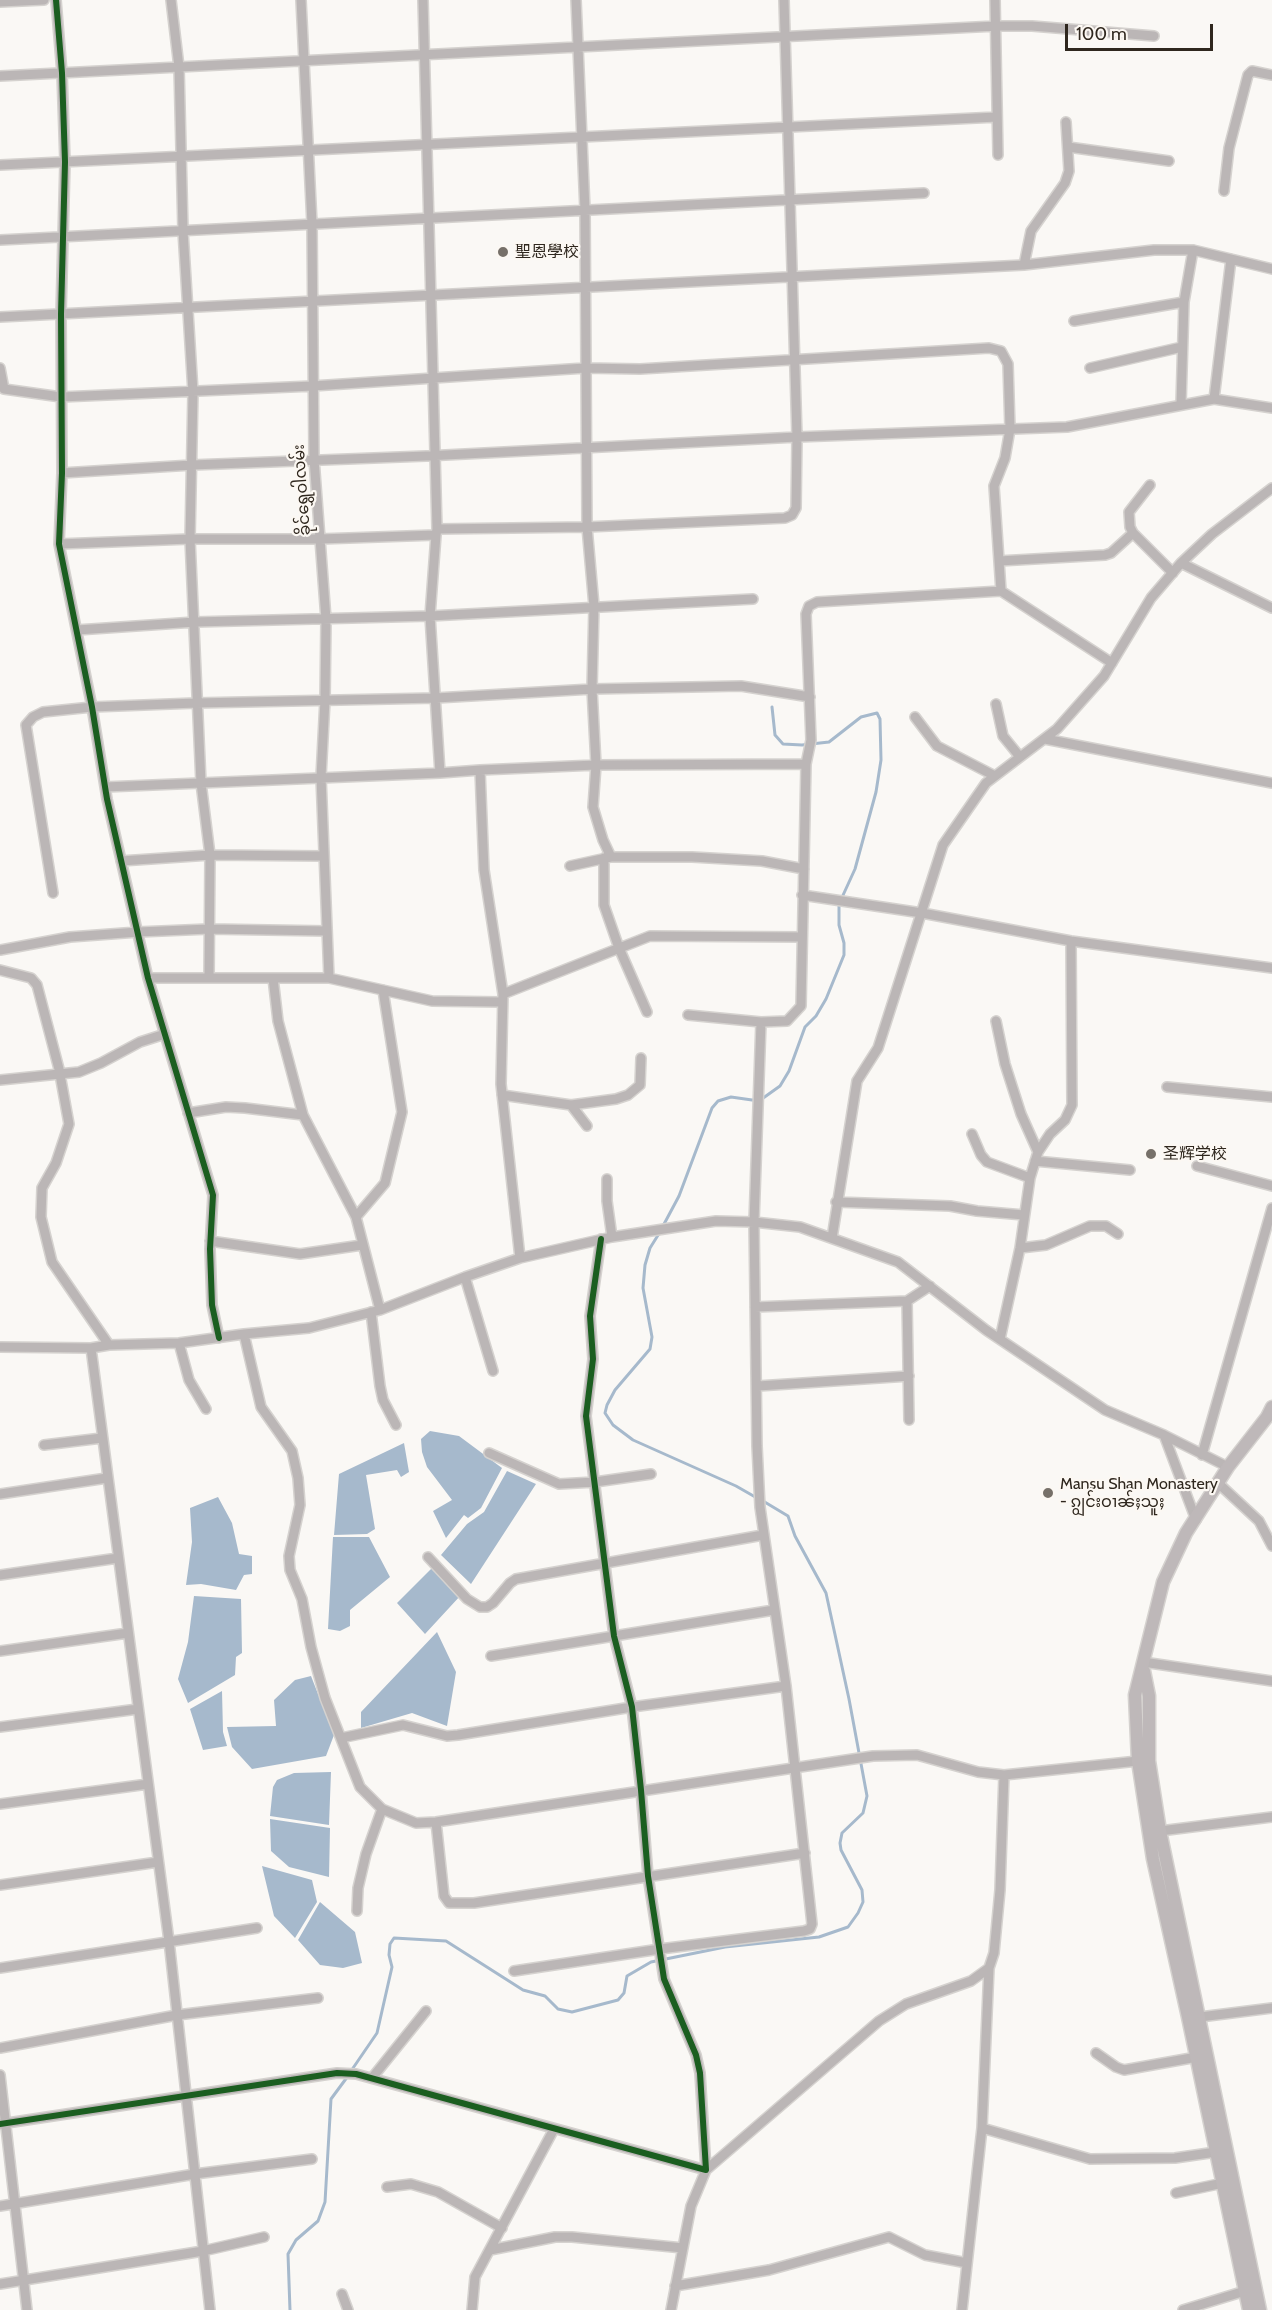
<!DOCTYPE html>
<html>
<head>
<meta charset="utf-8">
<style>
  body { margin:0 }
  #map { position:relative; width:1272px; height:2310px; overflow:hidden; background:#faf8f5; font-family:Cabin,sans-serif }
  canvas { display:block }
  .scale { position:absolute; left:1065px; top:24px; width:148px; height:27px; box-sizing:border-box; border:3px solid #2f271e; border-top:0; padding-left:8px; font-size:18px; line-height:21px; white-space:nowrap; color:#2f271e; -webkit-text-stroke:4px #fcf8f3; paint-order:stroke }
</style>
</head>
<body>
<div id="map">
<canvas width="1272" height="2310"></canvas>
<div class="scale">100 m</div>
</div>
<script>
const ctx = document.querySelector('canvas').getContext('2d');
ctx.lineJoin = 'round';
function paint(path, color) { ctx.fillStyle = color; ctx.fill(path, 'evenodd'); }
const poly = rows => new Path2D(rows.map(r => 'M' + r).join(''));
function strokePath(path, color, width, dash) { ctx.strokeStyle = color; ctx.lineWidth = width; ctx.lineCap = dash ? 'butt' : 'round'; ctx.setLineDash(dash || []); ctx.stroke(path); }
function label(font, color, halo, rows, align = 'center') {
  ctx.font = font + ' Cabin,"Noto Sans SC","Noto Sans Myanmar",sans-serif'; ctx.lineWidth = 4.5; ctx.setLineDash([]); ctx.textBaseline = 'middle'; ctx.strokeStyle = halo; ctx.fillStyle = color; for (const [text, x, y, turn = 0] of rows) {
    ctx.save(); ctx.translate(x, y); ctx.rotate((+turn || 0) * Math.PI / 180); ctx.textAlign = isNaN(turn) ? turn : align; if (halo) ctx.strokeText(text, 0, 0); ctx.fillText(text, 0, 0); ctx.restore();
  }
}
const water = poly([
  [430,1431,459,1436,502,1468,481,1508,468,1518,464,1515,446,1538,433,1511,452,1500,427,1467,422,1452,421,1439],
  [404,1443,409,1472,401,1477,397,1470,366,1475,375,1529,367,1534,334,1535,339,1474],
  [507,1471,536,1484,471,1584,441,1555,467,1524,484,1512],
  [218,1497,232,1523,239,1554,252,1556,252,1574,244,1575,236,1590,201,1584,186,1585,192,1542,190,1508],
  [333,1537,369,1537,390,1577,350,1610,350,1626,340,1631,328,1629],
  [432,1568,461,1595,425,1634,397,1603],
  [194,1596,241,1599,242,1653,236,1657,235,1675,188,1703,178,1679,188,1642],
  [437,1632,456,1672,447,1726,412,1713,361,1728,361,1712],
  [311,1676,334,1735,326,1756,252,1769,232,1747,227,1727,276,1726,274,1700,295,1680],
  [222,1691,223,1732,227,1746,203,1750,190,1709],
  [331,1772,329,1825,270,1816,273,1787,277,1780,294,1773],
  [270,1819,330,1828,329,1877,289,1867,271,1851],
  [262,1866,312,1880,317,1902,295,1938,274,1916],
  [320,1902,355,1932,362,1963,343,1968,320,1965,298,1940]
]);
const stream = poly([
  [663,1226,679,1196,712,1108,718,1101,731,1097,759,1101,780,1086,789,1071,805,1027,816,1016,826,999,844,955,844,943,839,925,839,904,855,869,876,792,881,760,880,719,877,713,861,717,829,742,802,745,783,744,775,735,772,707],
  [660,1232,650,1248,645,1265,643,1288,652,1337,650,1349,615,1390,607,1405,605,1413,613,1425,633,1440,736,1486,757,1498],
  [351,2071,377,2033,392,1967,389,1955,390,1944,394,1938,446,1941,523,1990,545,1996,558,2009,572,2012,618,2000,624,1993,627,1976,651,1962,725,1947,819,1937,848,1927,858,1913,863,1902,862,1890,841,1850,840,1843,842,1833,863,1813,867,1796,849,1699,826,1593,795,1536,788,1516,763,1501],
  [290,2310,288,2254,296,2240,318,2221,325,2202,331,2099,348,2076]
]);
const minor = poly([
  [56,0,62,73,65,162,61,314,62,473,59,544,92,707,107,799,148,978,213,1195,210,1249,212,1305,219,1338],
  [171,0,179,67,183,231,193,392,190,539,201,783,210,855,209,978],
  [301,0,312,224,314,459,326,619,325,700,321,777,329,978],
  [423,0,437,529],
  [576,0,585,210,587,527,594,606,592,689,596,765,806,764,801,1006,787,1021,761,1022,688,1015],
  [995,0,998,155],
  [0,2,44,0],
  [0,76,996,26,1032,26,1154,36],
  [1068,147,1169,161],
  [0,165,997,117],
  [1224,191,1229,148,1248,75,1252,71,1272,75],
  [0,240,924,193],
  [1024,265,1031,231,1065,183,1069,171,1066,122],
  [0,317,1024,265,1154,250,1193,250,1272,269],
  [1074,321,1184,302],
  [0,368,4,389,61,397,313,386,585,368,640,369,989,348,1001,351,1008,364,1010,429,1005,458,994,486,1001,591],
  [1090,368,1182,347],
  [1214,399,1231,259],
  [1181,404,1184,302,1193,250],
  [62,473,192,465,426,456,797,437,1067,427,1214,399,1272,408],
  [1150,485,1129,512,1130,527,1133,533,1173,573],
  [436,535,437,529,587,527,785,518,792,515,796,508,797,437,784,0],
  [59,544,190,539,320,539,436,535,430,616,440,773,480,770],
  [999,561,1105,555,1111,553,1133,533],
  [1181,563,1272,608],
  [77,630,195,622,430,616,753,599],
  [996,704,1003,736,1020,757],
  [915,717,937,746,995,776],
  [1045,739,1272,783],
  [806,764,811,740,806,614,809,606,817,602,1001,591,1112,663],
  [105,787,440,773],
  [604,858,604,905,619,948,647,1012],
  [121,861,210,855,324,856],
  [570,866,611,857,692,857,762,861,804,869],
  [53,893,26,725,33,717,43,712,92,707,196,703,436,698,592,689,741,686,810,697],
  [802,895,922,913,1071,941,1272,968],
  [0,950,70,937,138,932,209,929,327,931],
  [0,970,31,978,37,985,59,1069,69,1124,56,1163,42,1188,41,1217,52,1262,109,1345],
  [148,978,329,978,432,1001,501,1002],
  [273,978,278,1021,303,1115,356,1217,380,1310],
  [503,994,650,936,802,937],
  [996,1021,1005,1064,1021,1114,1038,1152],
  [0,1080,79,1072,101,1063,140,1042,165,1034],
  [1167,1087,1272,1097],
  [502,1095,571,1105,616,1099,628,1095,640,1085,641,1058],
  [571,1105,587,1126],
  [188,1113,226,1107,245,1108,303,1115],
  [972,1134,981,1155,987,1162,1030,1178],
  [1035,1161,1130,1170],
  [1197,1166,1272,1186],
  [607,1179,607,1201,612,1237],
  [836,1202,950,1206,977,1211,1024,1215],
  [356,1217,385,1183,402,1112,383,990],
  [832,1238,857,1081,878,1048,943,845,986,783,1057,729,1104,676,1151,598,1181,563,1212,534,1272,488],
  [210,1241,300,1254,362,1245],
  [1020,1248,1046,1245,1090,1226,1106,1226,1118,1234],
  [520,1258,501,1084,503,994,484,870,480,770,596,765,593,807,603,840,611,857],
  [465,1277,493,1371],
  [755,1307,907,1301],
  [371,1312,380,1386,383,1400,396,1425],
  [244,1334,261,1407,292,1451,298,1478,300,1505,289,1556,290,1570,302,1599,311,1647,325,1698,360,1787,382,1809,416,1823,436,1822,873,1756,917,1755,978,1772,1004,1775,1138,1761],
  [1000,1339,1020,1248,1030,1178,1038,1152,1050,1134,1065,1120,1072,1105,1071,941],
  [179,1343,189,1380,206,1409],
  [0,1347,91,1348,109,1345,179,1343,244,1334,309,1328,380,1310,465,1277,520,1258,612,1237,716,1221,754,1222,800,1227,898,1262,986,1330,1105,1410,1164,1435,1228,1467],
  [91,1348,169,1941,210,2310],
  [758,1386,909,1376],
  [909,1420,907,1301,930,1286],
  [1164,1435,1196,1520],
  [44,1445,102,1438],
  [489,1453,559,1484,595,1482,651,1474],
  [1202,1455,1272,1208],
  [1218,1483,1259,1521,1272,1546],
  [0,1494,107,1478],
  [428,1557,467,1599,480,1607,487,1607,493,1603,510,1583,516,1579,763,1535],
  [0,1575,118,1558],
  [0,1651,128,1633],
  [491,1656,774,1610],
  [1143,1662,1272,1681],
  [0,1727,138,1709],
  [341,1738,403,1725,447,1736,458,1735,632,1707,786,1686],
  [0,1804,148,1784],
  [436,1822,444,1896,449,1903,474,1903,805,1853],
  [1160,1831,1272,1817],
  [0,1885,158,1862],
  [357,1911,358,1888,366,1854,382,1809],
  [0,1968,257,1928],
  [514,1971,660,1949,804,1931,810,1929,812,1924,786,1686,760,1507,757,1446,754,1222,761,1022],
  [1200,2017,1272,2008],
  [0,2048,177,2015,318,1998],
  [1096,2053,1116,2067,1124,2070,1197,2057],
  [0,2075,27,2310],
  [372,2078,426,2011],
  [0,2124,337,2073,356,2074,706,2170,700,2073,696,2055,664,1979,648,1876,641,1790,632,1707,614,1636,586,1416,593,1359,590,1316,601,1239],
  [982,2128,1090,2159,1175,2158,1216,2152],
  [387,2187,411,2184,438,2192,502,2228],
  [1176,2193,1223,2183],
  [0,2206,195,2174,312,2159],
  [490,2250,555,2237,572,2237,683,2248],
  [0,2284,203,2251,264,2237],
  [675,2286,769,2270,889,2237,925,2255,967,2263],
  [342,2294,348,2310],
  [472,2310,475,2277,554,2129],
  [671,2310,691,2206,706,2170,879,2021,906,2004,971,1981,989,1968,994,1953,1000,1890,1004,1775],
  [962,2310,982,2128,989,1968],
  [1183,2310,1245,2291]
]);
const major = poly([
  [1144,1671,1149,1696,1149,1761,1160,1831,1260,2310],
  [1249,2310,1188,2017,1153,1859,1138,1761,1135,1695,1163,1582,1186,1533,1228,1467,1267,1417,1272,1407]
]);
const cycleway = poly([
  [56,0,62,73,65,162,61,314,62,473,59,544,92,707,107,799,148,978,213,1195,210,1249,212,1305,219,1338],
  [0,2124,337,2073,356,2074,706,2170,700,2073,696,2055,664,1979,648,1876,641,1790,632,1707,614,1636,586,1416,593,1359,590,1316,601,1239]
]);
const markers = [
  [503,252,6,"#767069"],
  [1151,1154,6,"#767069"],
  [1048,1493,6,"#767069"]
];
const poiNames = [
  ["聖恩學校",515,252],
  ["圣辉学校",1163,1154],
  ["Mansu Shan Monastery",1060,1484],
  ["- ၵျွင်းဝၢၼ်ႈသူႈ",1060,1502]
];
const streetNames = [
  ["ခိုင်ရွှေဝါလမ်း",302,490,-94]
];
paint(water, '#a6b9cc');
strokePath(stream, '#a6b9cc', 3);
strokePath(minor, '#d5d2cf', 12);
strokePath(major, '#d5d2cf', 15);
strokePath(minor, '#bbb6b6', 9);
strokePath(major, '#beb8b9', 12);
strokePath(cycleway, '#1b5e20', 6);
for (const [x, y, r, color] of markers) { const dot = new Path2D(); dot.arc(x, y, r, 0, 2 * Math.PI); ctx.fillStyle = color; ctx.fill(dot); strokePath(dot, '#fcf8f3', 2); }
label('16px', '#2f271e', '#fcf8f3', poiNames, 'left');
label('16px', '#2f271e', '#fcf8f3', streetNames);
</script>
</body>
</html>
